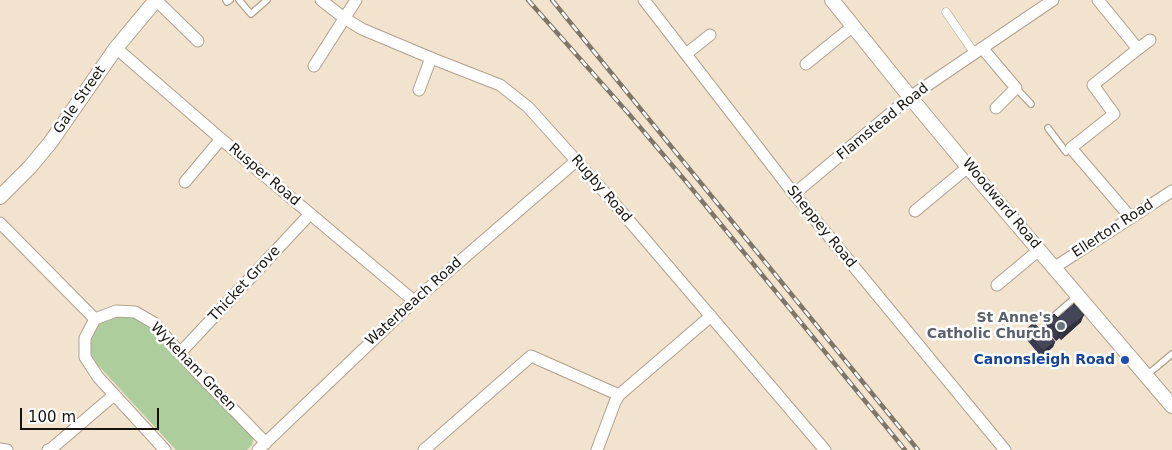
<!DOCTYPE html>
<html>
<head>
<meta charset="utf-8">
<style>
  body { margin:0 }
  #map { position:relative; width:1172px; height:450px; overflow:hidden; background:#f2e3cf; font-family:"DejaVu Sans",sans-serif }
  canvas { display:block }
  .scale { position:absolute; left:20px; top:408px; width:139px; height:22px; box-sizing:border-box; border:2px solid #18130c; border-top:0; padding-left:6px; font-size:15px; line-height:18px; white-space:nowrap; color:#18130c; -webkit-text-stroke:4px #fff; paint-order:stroke }
</style>
</head>
<body>
<div id="map">
<canvas width="1172" height="450"></canvas>
<div class="scale">100 m</div>
</div>
<script>
const ctx = document.querySelector('canvas').getContext('2d');
ctx.lineJoin = 'round';
function paint(path, color) { ctx.fillStyle = color; ctx.fill(path, 'evenodd'); }
const poly = rows => new Path2D(rows.map(r => 'M' + r).join(''));
function strokePath(path, color, width, dash) { ctx.strokeStyle = color; ctx.lineWidth = width; ctx.lineCap = dash ? 'butt' : 'round'; ctx.setLineDash(dash || []); ctx.stroke(path); }
function label(font, color, halo, rows, align = 'center') {
  ctx.font = font + ' "DejaVu Sans",sans-serif'; ctx.lineWidth = 5; ctx.setLineDash([]); ctx.textBaseline = 'middle'; ctx.strokeStyle = halo; ctx.fillStyle = color; for (const [text, x, y, turn = 0] of rows) {
    ctx.save(); ctx.translate(x, y); ctx.rotate((+turn || 0) * Math.PI / 180); ctx.textAlign = isNaN(turn) ? turn : align; if (halo) ctx.strokeText(text, 0, 0); ctx.fillText(text, 0, 0); ctx.restore();
  }
}
const green = poly([
  [124,316,132,316,148,323,254,436,252,445,247,450,176,450,97,364,90,353,91,337,97,326,112,317]
]);
const service = poly([
  [226,0,227,2,230,0],
  [239,0,251,14,267,0],
  [1016,88,1031,104],
  [1048,128,1066,152],
  [1047,322,1078,295],
  [1147,375,1172,354]
]);
const pedestrian = poly([
  [946,12,975,54]
]);
const minor = poly([
  [156,0,198,41],
  [321,0,344,18,362,29,431,58,500,85,528,107,608,196,825,450],
  [644,0,794,194,1005,450],
  [1098,0,1138,49,1093,85,1114,114,1071,148,1131,218],
  [116,48,221,139,414,301],
  [983,49,1016,88,996,108],
  [1138,49,1150,40],
  [686,54,710,35],
  [806,64,853,26],
  [314,66,356,0],
  [419,90,431,58],
  [185,182,221,139],
  [794,194,910,97,1053,0],
  [915,211,968,167],
  [0,223,95,319],
  [1055,267,1172,191],
  [997,285,1039,250],
  [180,353,310,214],
  [0,449,7,450],
  [48,450,51,449,114,395],
  [165,450,98,377,85,357,85,338,95,319,116,311,135,312,154,323,195,370,266,443],
  [258,450,414,301,576,161],
  [424,450,531,356,619,395],
  [597,450,615,402,619,395,711,316]
]);
const tertiary = poly([
  [832,0,910,97,968,167,1172,406],
  [0,197,30,167,50,143,116,48,156,0]
]);
const rail = poly([
  [528,0,628,113,688,184,905,450],
  [552,0,918,450]
]);
const wall = poly([
  [1058,318,1081,322,1061,340,1059,338,1056,341,1047,331,1048,330,1045,327,1048,319],
  [1025,330,1044,334,1055,342,1053,347,1041,357,1023,335]
]);
const shadedWall = poly([
  [1084,315,1081,322,1061,340,1063,332],
  [1062,331,1059,338,1056,341,1059,333],
  [1055,342,1053,347,1041,357,1043,351]
]);
const building = poly([
  [1074,304,1084,315,1063,332,1062,331,1059,333,1050,323,1051,322,1048,319,1054,314,1058,318,1074,304],
  [1034,323,1044,334,1047,332,1055,342,1043,351,1025,330,1034,323]
]);
const markers = [
  [1061,326,5,"#6b7280"],
  [1125,360,5,"#1a4fb4"]
];
const streetNames = [
  ["Gale Street",80,100,-55],
  ["Flamstead Road",883,122,-39],
  ["Rusper Road",264,175,40],
  ["Rugby Road",601,189,49],
  ["Woodward Road",1001,204,50],
  ["Sheppey Road",821,227,51],
  ["Ellerton Road",1113,229,-33],
  ["Thicket Grove",245,284,-47],
  ["Waterbeach Road",414,302,-42],
  ["Wykeham Green",193,367,46]
];
const worshipNames = [
  ["St Anne's",1051,318],
  ["Catholic Church",1051,334]
];
const transitNames = [
  ["Canonsleigh Road",1115,360]
];
paint(green, '#aecd9c');
strokePath(service, '#b0a18e', 8);
strokePath(pedestrian, '#b0a18e', 9);
strokePath(minor, '#b0a18e', 13);
strokePath(tertiary, '#b0a18e', 16);
strokePath(service, '#fff', 5.5);
strokePath(pedestrian, '#fff', 8);
strokePath(minor, '#fff', 11);
strokePath(tertiary, '#fff', 14);
strokePath(rail, '#7f7668', 4.5);
strokePath(rail, '#fff', 2.5, [8]);
paint(wall, '#3a3b4c');
paint(shadedWall, '#30303e');
paint(building, '#444558');
strokePath(building, '#30303e', 1);
for (const [x, y, r, color] of markers) { const dot = new Path2D(); dot.arc(x, y, r, 0, 2 * Math.PI); ctx.fillStyle = color; ctx.fill(dot); strokePath(dot, '#fff', 2); }
label('14px', '#18130c', '#fff', streetNames);
label('bold 14px', '#5b616d', '#fff', worshipNames, 'right');
label('bold 14px', '#164399', '#fff', transitNames, 'right');
</script>
</body>
</html>
